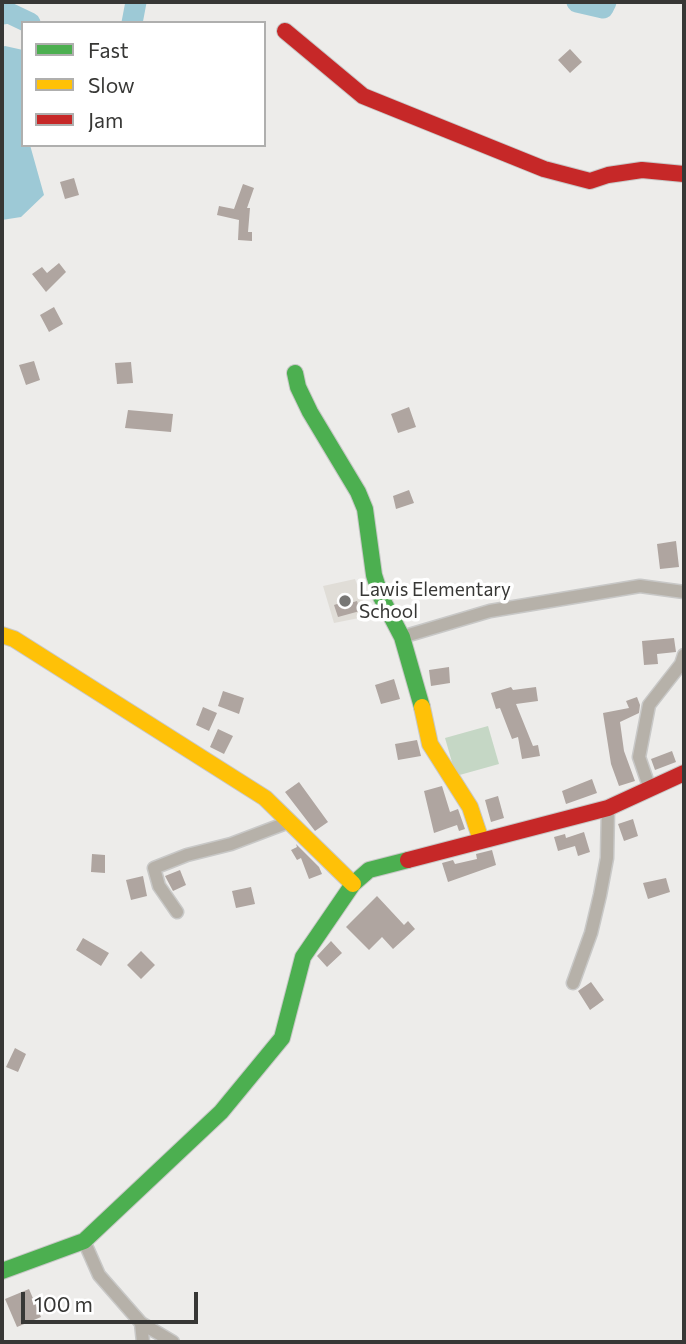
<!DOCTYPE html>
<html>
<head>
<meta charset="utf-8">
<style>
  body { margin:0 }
  #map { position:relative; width:686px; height:1344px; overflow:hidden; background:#edecea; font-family:Commissioner,sans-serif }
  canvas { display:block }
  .frame { position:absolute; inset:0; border:4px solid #373735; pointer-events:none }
  .legend { position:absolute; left:21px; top:21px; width:245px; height:126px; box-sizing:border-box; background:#fff; border:2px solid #afafae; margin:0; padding:9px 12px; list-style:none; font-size:21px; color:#373735 }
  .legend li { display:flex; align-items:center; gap:14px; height:35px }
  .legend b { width:35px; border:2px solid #afafae }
  .scale { position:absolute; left:21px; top:1292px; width:177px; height:32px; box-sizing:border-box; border:4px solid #373735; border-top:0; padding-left:9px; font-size:21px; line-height:24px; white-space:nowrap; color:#373735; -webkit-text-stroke:5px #fff; paint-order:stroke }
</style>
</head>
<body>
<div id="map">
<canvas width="686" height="1344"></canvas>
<div class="frame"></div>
<ul class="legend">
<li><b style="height:9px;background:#4caf50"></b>Fast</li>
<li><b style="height:9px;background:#ffc107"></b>Slow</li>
<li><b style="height:9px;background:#c62828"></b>Jam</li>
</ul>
<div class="scale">100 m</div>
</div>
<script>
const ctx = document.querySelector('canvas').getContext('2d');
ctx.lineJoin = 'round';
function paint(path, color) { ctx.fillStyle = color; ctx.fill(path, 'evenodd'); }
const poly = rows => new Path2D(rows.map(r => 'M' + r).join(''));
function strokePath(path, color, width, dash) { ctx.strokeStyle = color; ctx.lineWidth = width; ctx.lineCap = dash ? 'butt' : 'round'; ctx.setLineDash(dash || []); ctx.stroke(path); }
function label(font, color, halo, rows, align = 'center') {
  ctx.font = font + ' Commissioner,sans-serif'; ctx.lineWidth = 7; ctx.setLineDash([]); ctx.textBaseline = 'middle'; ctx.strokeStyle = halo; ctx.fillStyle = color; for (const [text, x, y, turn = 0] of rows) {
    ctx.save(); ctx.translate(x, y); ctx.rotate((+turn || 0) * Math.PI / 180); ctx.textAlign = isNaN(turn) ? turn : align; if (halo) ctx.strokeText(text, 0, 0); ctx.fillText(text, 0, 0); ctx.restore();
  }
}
const built = poly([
  [355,579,369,616,334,623,323,586]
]);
const green = poly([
  [488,726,499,764,456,776,445,738]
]);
const water = poly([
  [5,46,23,50,23,145,30,145,44,195,21,217,2,220,2,47]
]);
const river = poly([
  [577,2,603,8,606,2],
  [2,14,9,13,30,23],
  [132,23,136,2]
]);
const building = poly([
  [570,49,582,62,570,73,558,60],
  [74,178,79,195,65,199,60,182],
  [243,184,254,188,247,208,250,208,248,232,252,232,252,241,238,240,239,220,217,215,219,206,234,209],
  [59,263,66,272,46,292,32,274,42,267,47,273],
  [54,307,63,324,49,332,40,315],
  [34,361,40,380,26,385,19,365],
  [131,362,133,383,117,384,115,363],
  [409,407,416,427,398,433,391,414],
  [128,410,173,414,171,432,125,428],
  [409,490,414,503,396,509,393,496],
  [676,541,679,567,660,569,657,544],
  [357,601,360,611,338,617,334,605,343,602,344,605],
  [674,638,676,652,657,654,658,664,644,665,642,641],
  [449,667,450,683,431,686,429,670],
  [394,679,400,699,381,704,375,685],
  [511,687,513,690,536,687,538,701,516,704,533,746,538,745,540,756,522,759,518,737,512,739,500,708,496,709,491,693],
  [223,691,244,698,239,714,218,706],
  [637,697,640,705,639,713,620,722,624,751,635,781,619,786,611,764,603,713,629,708,626,701],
  [203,707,217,713,209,731,196,725],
  [218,729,233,736,224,754,210,747],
  [417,740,421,756,398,760,395,744],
  [672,751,676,762,655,770,651,759],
  [592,779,597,793,566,804,562,791],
  [299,782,328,822,315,831,285,792],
  [442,786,450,812,458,809,465,829,459,831,457,825,434,833,424,791],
  [498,796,504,818,491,822,485,800],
  [633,819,638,836,624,841,618,824],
  [584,832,590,852,578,856,575,846,558,851,554,837,565,834,566,838],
  [296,844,319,867,322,874,309,879,301,858,297,860,291,850,297,847],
  [492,850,496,865,448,882,442,863,453,860,455,864,477,859,476,854],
  [92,854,105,855,105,873,91,872],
  [180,870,186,885,173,891,165,876],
  [143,876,147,896,131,900,126,880],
  [666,878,670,892,648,899,643,883],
  [251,887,255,904,236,908,232,891],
  [377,896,404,925,408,921,415,929,393,949,382,937,369,950,346,927],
  [83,938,109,953,101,966,76,950],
  [331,941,342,953,327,967,317,956],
  [141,951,155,965,141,979,127,965],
  [591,982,604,1000,590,1010,578,991],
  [15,1048,26,1054,18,1072,6,1067],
  [29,1289,41,1317,17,1327,5,1299]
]);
const street = poly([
  [402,637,490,611,640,586,684,592],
  [650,789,639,757,649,705,681,664,684,655],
  [177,912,159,886,154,868,187,855,231,844,289,822],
  [573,983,591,933,600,895,607,858,608,808],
  [84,1241,99,1275,141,1323,143,1342],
  [141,1323,173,1342]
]);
const fast = poly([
  [295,373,298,387,310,412,358,492,365,509,374,575,381,597,402,637,422,707],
  [2,1271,84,1241,221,1112,282,1038,303,957,353,884,369,870,408,860]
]);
const slow = poly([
  [2,635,14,639,265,798,353,884],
  [422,707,430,744,470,807,481,840]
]);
const jam = poly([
  [285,31,363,96,544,169,590,181,608,175,642,170,684,174],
  [408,860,608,808,684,773]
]);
const markers = [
  [345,601,7,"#777674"]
];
const poiNames = [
  ["Lawis Elementary",359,590],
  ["School",359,612]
];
paint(built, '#e0ddd7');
paint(green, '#c5d7c5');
paint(water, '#9dc9d6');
strokePath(river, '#9dc9d6', 21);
paint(building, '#afa5a0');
strokePath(street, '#c8c8c7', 15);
strokePath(fast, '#c8c8c7', 18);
strokePath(slow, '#c8c8c7', 18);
strokePath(jam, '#c8c8c7', 18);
strokePath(street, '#b6b1a9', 12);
strokePath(fast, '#4caf50', 16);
strokePath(slow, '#ffc107', 16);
strokePath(jam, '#c62828', 16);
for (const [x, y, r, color] of markers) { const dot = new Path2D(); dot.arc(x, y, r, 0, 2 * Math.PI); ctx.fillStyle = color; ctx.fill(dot); strokePath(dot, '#fff', 2.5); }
label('19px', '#373735', '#fff', poiNames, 'left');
</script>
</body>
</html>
